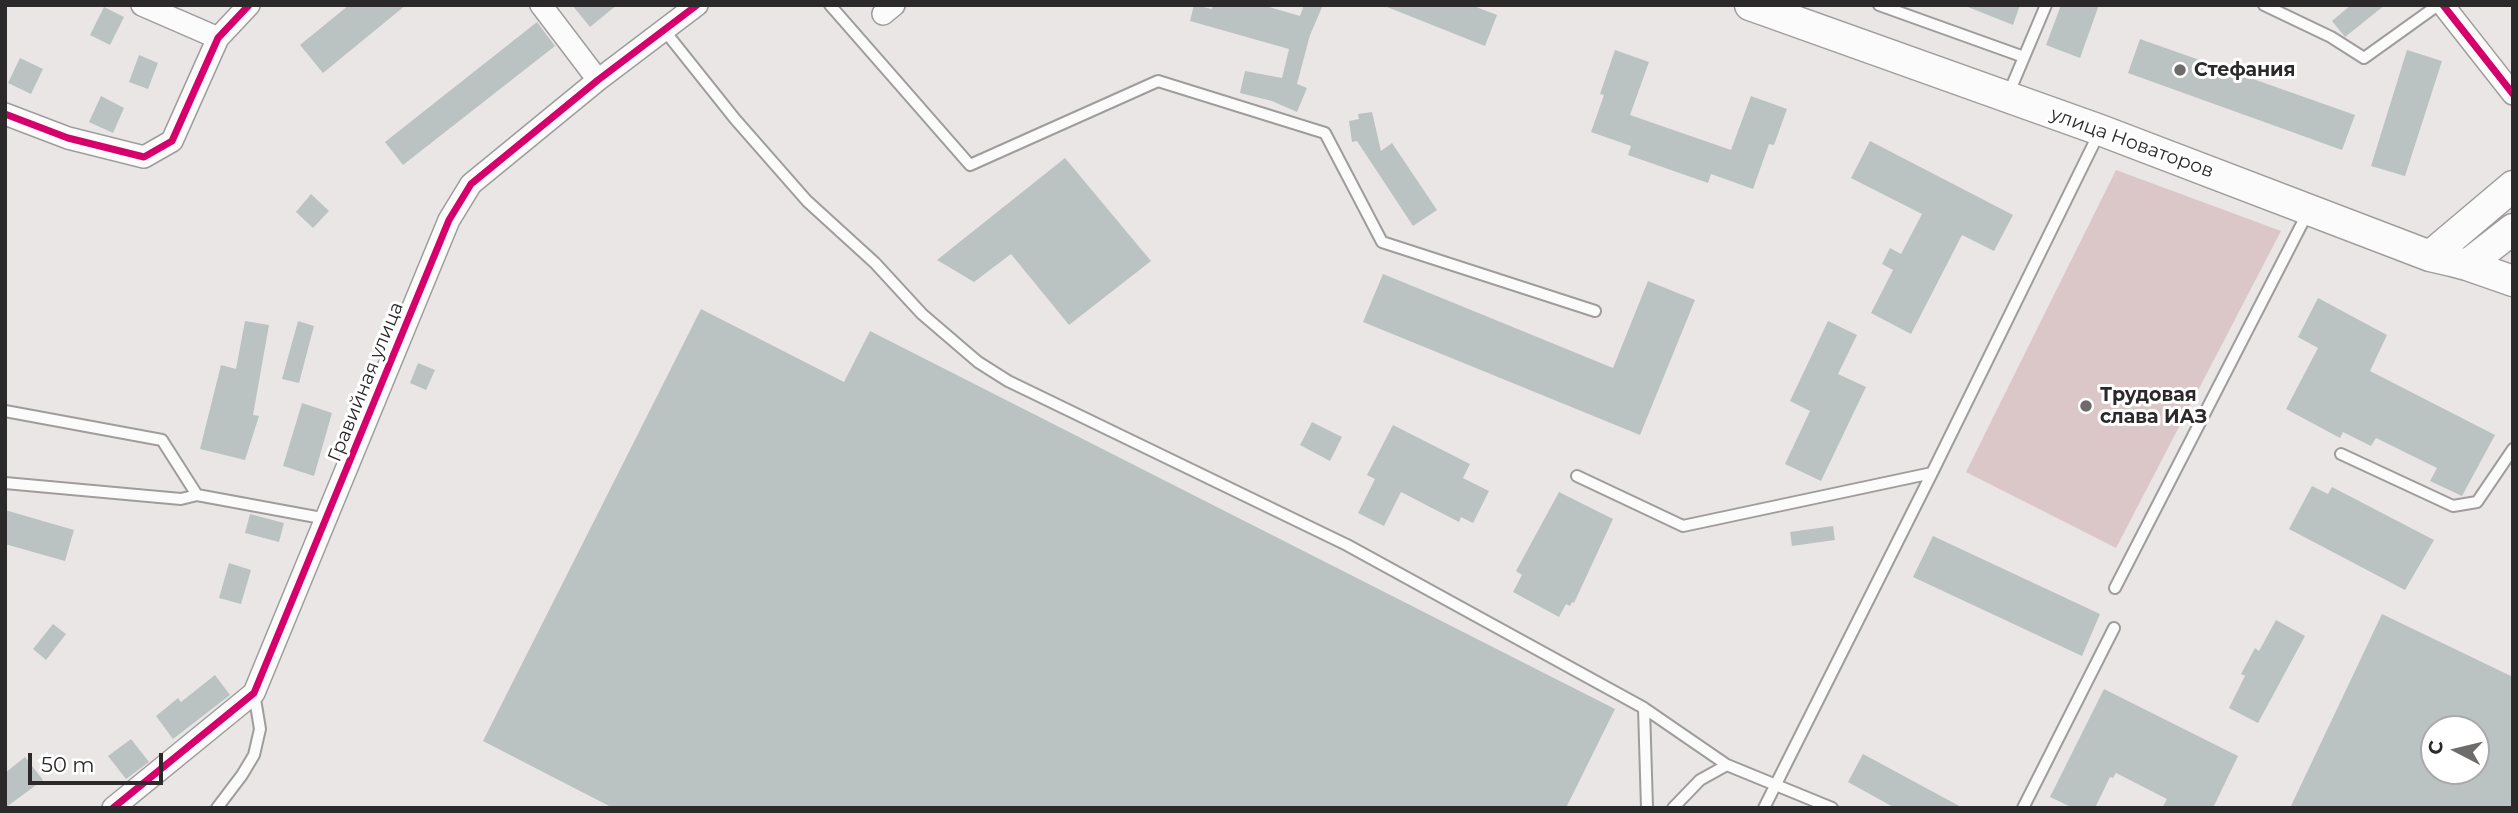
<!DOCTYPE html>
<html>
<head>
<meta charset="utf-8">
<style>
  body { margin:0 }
  #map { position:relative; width:2518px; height:813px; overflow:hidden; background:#eae6e6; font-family:Montserrat,sans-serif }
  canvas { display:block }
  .frame { position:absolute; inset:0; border:7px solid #2b2929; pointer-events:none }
  .north { position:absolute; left:2420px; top:715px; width:70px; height:70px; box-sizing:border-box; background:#fff; border:2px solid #aaa9a9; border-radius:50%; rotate:277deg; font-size:19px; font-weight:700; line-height:28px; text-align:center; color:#2b2929 }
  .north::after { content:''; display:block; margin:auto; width:24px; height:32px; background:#6e6b6b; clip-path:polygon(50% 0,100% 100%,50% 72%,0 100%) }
  .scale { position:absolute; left:28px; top:753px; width:135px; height:32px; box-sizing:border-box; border:4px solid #2b2929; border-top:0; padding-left:9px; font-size:21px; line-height:24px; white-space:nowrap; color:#2b2929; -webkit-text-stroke:5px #fff; paint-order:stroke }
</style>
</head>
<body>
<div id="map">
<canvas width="2518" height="813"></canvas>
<div class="frame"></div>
<div class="north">С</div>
<div class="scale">50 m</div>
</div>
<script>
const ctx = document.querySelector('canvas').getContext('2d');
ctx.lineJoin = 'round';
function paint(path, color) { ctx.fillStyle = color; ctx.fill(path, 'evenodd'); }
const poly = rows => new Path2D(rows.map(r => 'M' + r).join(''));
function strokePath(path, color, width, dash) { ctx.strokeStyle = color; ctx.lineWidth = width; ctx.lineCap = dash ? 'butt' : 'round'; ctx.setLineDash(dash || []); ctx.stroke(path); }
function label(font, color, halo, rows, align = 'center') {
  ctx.font = font + ' Montserrat,sans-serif'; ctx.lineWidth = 6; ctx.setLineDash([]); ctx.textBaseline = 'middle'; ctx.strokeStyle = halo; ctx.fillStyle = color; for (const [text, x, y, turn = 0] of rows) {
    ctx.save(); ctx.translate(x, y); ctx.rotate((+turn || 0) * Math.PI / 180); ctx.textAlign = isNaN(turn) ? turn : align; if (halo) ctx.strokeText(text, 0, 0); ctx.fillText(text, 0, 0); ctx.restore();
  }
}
const green = poly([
  [2116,170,2281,231,2116,548,1966,472]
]);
const building = poly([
  [349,5,406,5,323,73,300,45],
  [572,5,617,5,590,27],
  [1194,5,1212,9,1213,5,1262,5,1300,16,1304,5,1323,5,1310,35,1297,84,1307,88,1297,112,1272,101,1240,93,1245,71,1282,78,1289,49,1190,21],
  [1382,5,1471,5,1497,15,1485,46],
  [1963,5,2020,5,2013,25],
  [2061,5,2099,5,2080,58,2046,45],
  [2351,5,2385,5,2345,37,2332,21],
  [104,7,124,17,110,45,90,35],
  [537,22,555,46,403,165,385,142],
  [2140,39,2355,115,2342,150,2128,73],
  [1615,50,1649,62,1630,115,1731,150,1751,96,1787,109,1774,145,1769,144,1753,189,1711,174,1708,183,1628,155,1631,146,1591,132,1604,95,1600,94],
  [2407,50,2442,61,2405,176,2371,166],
  [139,55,158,63,148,89,129,82],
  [20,58,43,69,31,94,8,83],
  [101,96,124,108,113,133,89,122],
  [1372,112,1381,151,1392,143,1437,210,1413,226,1357,141,1352,142,1349,121,1359,119,1358,114],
  [1870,141,2013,215,1994,251,1962,235,1911,334,1871,313,1893,270,1882,264,1890,248,1901,254,1922,214,1851,178],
  [1065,158,1151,261,1069,325,1011,254,974,282,937,260],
  [311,194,329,211,313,228,296,212],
  [1383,274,1613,368,1648,281,1695,300,1640,435,1363,322],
  [2318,298,2387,335,2370,371,2495,435,2462,496,2430,481,2437,468,2376,438,2371,446,2343,432,2340,438,2286,409,2318,348,2298,337],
  [701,309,844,382,870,331,1615,709,1566,808,613,808,483,741],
  [245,321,269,325,253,415,259,416,245,460,200,449,221,365,236,369],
  [298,321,314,326,299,383,282,379],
  [1828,321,1857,335,1838,374,1866,387,1821,481,1785,464,1810,411,1790,401],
  [418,363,435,370,426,390,410,383],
  [302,403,332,413,314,476,283,466],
  [1312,422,1342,437,1330,461,1300,445],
  [1393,425,1470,464,1463,478,1489,491,1473,523,1461,517,1459,522,1401,492,1384,526,1358,513,1375,479,1367,475],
  [2312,486,2328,494,2332,487,2434,540,2405,590,2289,529],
  [1559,492,1613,519,1574,603,1572,602,1570,606,1566,604,1559,617,1513,592,1522,575,1516,571],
  [5,510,74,530,65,561,5,544],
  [250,514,284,523,279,542,245,533],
  [1833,526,1835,540,1792,546,1790,532],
  [1933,536,2100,614,2082,656,1913,577],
  [229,563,251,570,241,604,219,598],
  [2382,614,2513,677,2513,808,2290,808],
  [2434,729,2476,729,2476,771,2434,771],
  [2276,620,2305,636,2258,723,2229,708,2245,676,2241,674,2255,648,2259,651],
  [53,624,66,634,46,660,33,649],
  [215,675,230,695,173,739,156,716,178,698,181,702],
  [2104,689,2238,756,2213,808,2162,808,2167,799,2116,773,2113,778,2110,777,2095,808,2073,808,2050,797],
  [131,739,149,762,126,779,108,756],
  [1863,754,1963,808,1895,808,1848,782],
  [25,757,43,780,5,808,5,773]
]);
const lane = poly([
  [830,5,970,165,1158,81,1325,133,1382,242,1595,311],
  [1879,5,2024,57],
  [2264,5,2331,37,2364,58,2438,5],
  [664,30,735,119,807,201,875,263,922,314,978,362,1008,381,1347,545,1644,708,1727,765,1832,808],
  [2008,95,2046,5],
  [5,411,162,440,197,495],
  [2341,454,2453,506,2477,502,2513,449],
  [1577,476,1683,526,1932,473],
  [5,483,181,499,197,495,327,519],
  [2115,588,2308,212],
  [1644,708,1647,808],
  [217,808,242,775,254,755,260,729,254,693],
  [1673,808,1700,780,1727,765],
  [1764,808,1932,473,2099,133],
  [2023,808,2114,628]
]);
const street = poly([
  [142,5,218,38],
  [541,5,598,80],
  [2443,5,2513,94],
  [883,14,894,5],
  [5,114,68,138,144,157,172,141,218,38,249,5],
  [113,808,254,693,449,220,471,184,598,80,697,5]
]);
const secondary = poly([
  [1750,5,2100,130,2430,256,2452,261],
  [2430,256,2513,186],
  [2433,256,2467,265,2513,281],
  [2467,265,2513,229]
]);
const cycleway = poly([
  [2443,5,2513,94],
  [5,114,68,138,144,157,172,141,218,38,249,5],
  [113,808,254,693,449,220,471,184,598,80,697,5]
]);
const markers = [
  [2180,70,7,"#6e6b6b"],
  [2086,406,7,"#6e6b6b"]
];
const poiNames = [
  ["Стефания",2194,70],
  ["Трудовая",2100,395],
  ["слава ИАЗ",2100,417]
];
const streetNames = [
  ["улица Новаторов",2132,143,20],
  ["Гравийная улица",366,382,-68]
];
paint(green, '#dbc7c7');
paint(building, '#bac3c2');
strokePath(lane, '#9f9c9c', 14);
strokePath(street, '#9f9c9c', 24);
strokePath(secondary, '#9f9c9c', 33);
strokePath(lane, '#fcfbfb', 10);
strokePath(street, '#fcfbfb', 21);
strokePath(secondary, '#fcfbfb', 30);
strokePath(cycleway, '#d6006c', 7);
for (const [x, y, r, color] of markers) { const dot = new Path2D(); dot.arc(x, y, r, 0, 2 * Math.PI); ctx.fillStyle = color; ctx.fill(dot); strokePath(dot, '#fff', 2.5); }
label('bold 19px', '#2b2929', '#fff', poiNames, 'left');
label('19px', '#2b2929', '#fff', streetNames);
</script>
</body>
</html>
